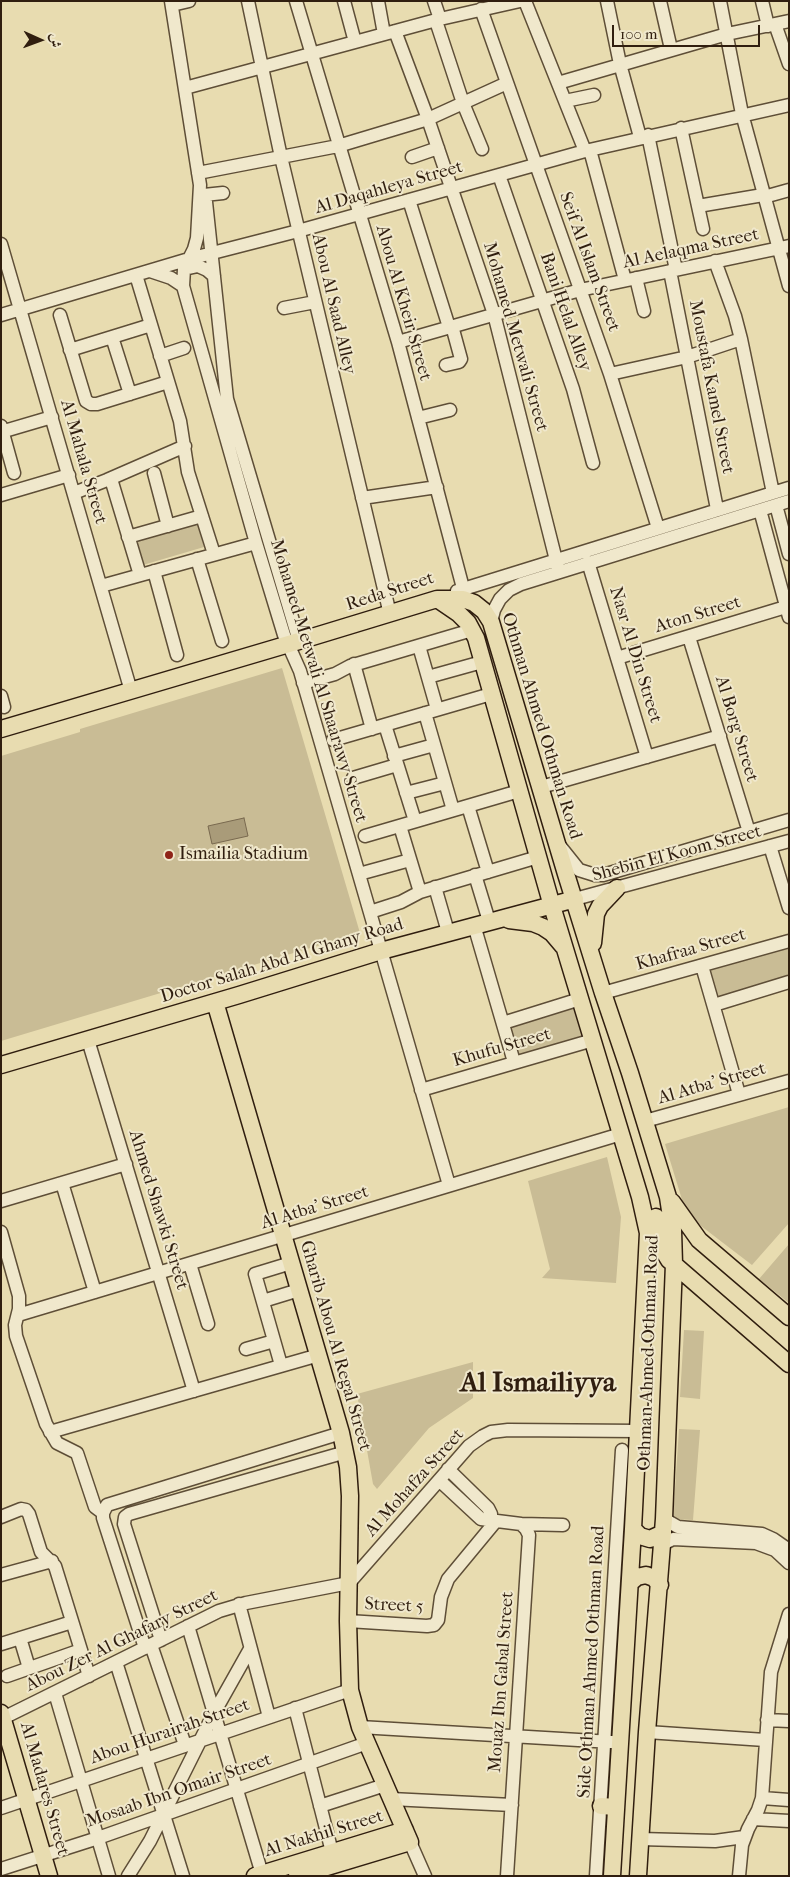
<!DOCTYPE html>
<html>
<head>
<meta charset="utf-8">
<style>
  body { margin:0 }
  #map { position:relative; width:790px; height:1877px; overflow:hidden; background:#e8dcb0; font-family:"IM FELL French Canon",Amiri,serif }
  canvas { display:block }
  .frame { position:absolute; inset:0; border:2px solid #301e0f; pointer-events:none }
  .north { position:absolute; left:15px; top:15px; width:50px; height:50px; -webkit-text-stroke:4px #f0e8cc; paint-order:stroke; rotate:92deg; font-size:14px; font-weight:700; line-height:20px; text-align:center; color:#301e0f }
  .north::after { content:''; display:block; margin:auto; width:18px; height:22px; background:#301e0f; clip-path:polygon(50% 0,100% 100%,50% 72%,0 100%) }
  .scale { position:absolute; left:612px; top:25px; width:148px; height:22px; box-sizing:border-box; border:2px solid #301e0f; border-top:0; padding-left:6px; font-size:15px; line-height:18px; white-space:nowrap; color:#301e0f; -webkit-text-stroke:4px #f0e8cc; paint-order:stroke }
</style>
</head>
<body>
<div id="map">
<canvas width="790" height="1877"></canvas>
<div class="frame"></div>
<div class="north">ش</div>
<div class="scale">100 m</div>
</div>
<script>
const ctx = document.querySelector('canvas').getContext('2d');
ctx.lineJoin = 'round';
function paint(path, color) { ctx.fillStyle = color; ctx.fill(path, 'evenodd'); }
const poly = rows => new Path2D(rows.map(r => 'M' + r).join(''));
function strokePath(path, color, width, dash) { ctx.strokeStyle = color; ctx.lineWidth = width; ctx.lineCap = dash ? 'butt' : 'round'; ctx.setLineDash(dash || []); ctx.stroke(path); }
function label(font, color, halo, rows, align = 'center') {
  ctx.font = font + ' "IM FELL French Canon",serif'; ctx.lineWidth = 4; ctx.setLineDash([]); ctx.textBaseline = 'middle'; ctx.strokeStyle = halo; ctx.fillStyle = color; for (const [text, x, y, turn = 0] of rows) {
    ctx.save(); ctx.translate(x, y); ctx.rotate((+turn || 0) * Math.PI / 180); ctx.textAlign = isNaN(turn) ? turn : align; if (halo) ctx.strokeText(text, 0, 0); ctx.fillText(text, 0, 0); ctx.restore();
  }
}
const green = poly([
  [197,523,204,547,143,565,137,541],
  [282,668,360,933,1,1041,1,756,80,732,80,729],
  [789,942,789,981,715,1003,703,967],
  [575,1002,587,1040,515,1061,504,1024],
  [789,1107,789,1223,752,1265,701,1226,691,1214,683,1203,665,1144],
  [607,1157,621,1217,616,1283,542,1278,550,1269,528,1181],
  [789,1244,789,1303,759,1279],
  [684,1330,704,1331,700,1399,680,1397],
  [473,1362,473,1398,429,1428,377,1489,373,1484,357,1394],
  [679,1429,700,1430,693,1520,673,1519]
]);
const water = poly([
  [244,818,248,836,212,844,208,826,244,818]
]);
const minor = poly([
  [171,1,200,185,197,238,194,249,184,269,183,286,256,543,284,635,300,671,449,1185],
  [248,1,281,157,390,614],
  [296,1,398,342,463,588],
  [344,1,355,42],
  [378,1,384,34],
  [434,1,440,19],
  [525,1,585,151],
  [607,1,620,64,640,137],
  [660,1,671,49],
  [720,1,742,114,789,286],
  [762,1,768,26],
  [172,5,189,1],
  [481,9,610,374,658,528],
  [436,21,463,103,482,149],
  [775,24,789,64],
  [395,31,428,119,494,314,559,572],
  [558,83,727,34,789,21],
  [185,88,440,19,520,1],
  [565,101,594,95],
  [681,128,703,229],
  [648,135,676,270],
  [590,150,625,280],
  [412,157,438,148],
  [198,173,338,146,428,119,507,83],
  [499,175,573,389,593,463],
  [204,195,223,193],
  [764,197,789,190],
  [409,200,449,327],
  [206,202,227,399,299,641],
  [698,206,763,195],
  [1,244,131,691],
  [715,261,735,316,741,339,773,493],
  [184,269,198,266,207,270,214,276],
  [150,271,171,278,183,286],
  [670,271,717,509],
  [136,275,180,421,188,472,214,554],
  [636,278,644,311],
  [284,308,315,302],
  [1,315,189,259,298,231,585,151,789,105],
  [60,315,86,401,91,404,97,404,168,382],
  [112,337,130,394],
  [398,342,580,290,789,246],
  [70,350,151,325],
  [160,356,184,348],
  [446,365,459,362,461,359,452,326],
  [610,374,687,357,741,339],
  [418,418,450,410],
  [1,426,14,473],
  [1,432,52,417],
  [154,473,168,526],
  [111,479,140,575],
  [74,493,107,480,185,446],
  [1,495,69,475],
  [362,498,437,487],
  [776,505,789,554],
  [760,510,789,617],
  [128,537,202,516],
  [197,559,222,641],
  [588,562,647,757],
  [154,571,177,655],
  [101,586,256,543],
  [457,591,789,488],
  [491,622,494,610,500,599,509,590,521,584,789,501],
  [689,637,749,832],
  [419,646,437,709],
  [617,658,789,606],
  [354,664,372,729],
  [428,677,482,662],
  [303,683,335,674,350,666,472,630],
  [1,696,4,707],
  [425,713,453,810],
  [385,725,415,821],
  [333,740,491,694],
  [394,756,434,745],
  [353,778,397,765],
  [541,787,720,736],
  [406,793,445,783],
  [468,806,488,872],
  [400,826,420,892],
  [365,836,519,791],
  [559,845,579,870,595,875,603,875,789,820],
  [770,846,789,908],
  [359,874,410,860],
  [475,875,489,921],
  [435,887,448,932],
  [575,899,789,841],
  [370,912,401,902,420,892,538,857],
  [474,925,514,1062],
  [702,966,739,1094],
  [603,993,789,941],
  [714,1005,789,982],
  [503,1023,580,999],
  [88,1040,194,1391],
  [421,1090,593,1040],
  [645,1121,789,1081],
  [62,1183,95,1292],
  [1,1201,126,1164],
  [1,1232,19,1296,19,1309,15,1325,16,1336,46,1424,57,1443,77,1453,95,1507,103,1513],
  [190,1264,208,1324],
  [263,1301,299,1290],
  [18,1315,621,1134],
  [246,1349,274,1341],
  [281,1365,255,1274,291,1263],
  [50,1432,319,1355],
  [448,1469,488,1508,491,1514,491,1520],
  [439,1480,481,1519,521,1524,526,1529,529,1535,507,1876],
  [1,1517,21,1509,26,1510,29,1514,41,1552,55,1566,89,1676],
  [664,1519,678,1527,762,1534,773,1539,789,1550],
  [521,1524,563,1525],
  [663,1544,673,1539,756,1543,775,1550,789,1563],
  [1,1575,52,1561],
  [239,1604,269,1717],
  [348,1621,427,1626,434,1625,438,1620,441,1597,448,1579,496,1521],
  [188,1626,262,1874],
  [20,1638,29,1668],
  [161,1640,124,1524,125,1517,129,1514,346,1452],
  [1,1644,72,1622],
  [151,1645,185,1745],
  [145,1648,103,1518,103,1513,107,1505,341,1433],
  [116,1662,183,1876],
  [7,1676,81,1650],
  [55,1693,109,1876],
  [295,1708,332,1852],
  [1,1719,219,1611,246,1603,349,1583,469,1446,483,1436,491,1432,508,1430,639,1431],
  [767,1720,789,1721],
  [360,1727,612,1742],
  [647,1732,765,1740],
  [762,1798,789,1800],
  [391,1799,512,1805],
  [320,1806,385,1785],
  [1,1808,350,1690],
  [753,1819,789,1821],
  [640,1839,715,1841,744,1837],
  [410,1842,425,1876],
  [1,1869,98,1838,367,1743],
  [128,1876,150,1841,214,1713,250,1649],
  [596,1876,622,1450],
  [739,1876,742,1845,748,1829,758,1810,762,1798,771,1672,789,1614]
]);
const major = poly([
  [437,599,459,614,468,623,476,638,552,906,640,1197,648,1233,633,1529,612,1876],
  [1,729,299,641,437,599,463,599,474,603,484,611,491,622,566,874,603,993,630,1073,668,1197,673,1230,674,1264,664,1519,647,1732,638,1876],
  [509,920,533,923,543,927,552,933,563,946],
  [593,943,596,914,600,906,617,888],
  [215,1002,341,1433,348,1467,350,1496,348,1621,350,1690,360,1727,410,1842,297,1876],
  [1,1065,239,995,381,951,575,899],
  [672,1202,699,1240,789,1317],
  [656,1217,661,1247,669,1260,789,1364],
  [633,1529,640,1536,650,1539,663,1533],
  [630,1583,637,1577,646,1575,654,1578,660,1585],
  [1,1713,49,1876],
  [601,1806,616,1807],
  [255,1876,405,1830]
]);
const markers = [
  [169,855,5,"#8f2418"]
];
const streetNames = [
  ["Al Daqahleya Street",389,188,-16],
  ["Al Aelaqma Street",691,249,-12],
  ["Seif Al Islam Street",589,262,70],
  ["Abou Al Kheir Street",403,303,74],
  ["Abou Al Saad Alley",333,304,77],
  ["Bani Helal Alley",565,312,71],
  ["Mohamed Metwali Street",515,337,74],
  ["Moustafa Kamel Street",711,387,79],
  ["Al Mahala Street",83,462,74],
  ["Reda Street",390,592,-18],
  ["Aton Street",698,615,-17],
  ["Nasr Al Din Street",635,655,73],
  ["Mohamed Metwali Al Shaarawy Street",318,681,73],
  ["Othman Ahmed Othman Road",541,726,73],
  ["Al Borg Street",736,729,73],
  ["Shebin El Koom Street",677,854,-15],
  ["Khafraa Street",691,950,-16],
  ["Doctor Salah Abd Al Ghany Road",282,961,-17],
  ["Khufu Street",502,1048,-16],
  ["Al Atba' Street",712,1084,-16],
  ["Al Atba' Street",315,1208,-17],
  ["Ahmed Shawki Street",158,1210,73],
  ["Gharib Abou Al Regal Street",335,1346,74],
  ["Othman Ahmed Othman Road",649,1353,-88],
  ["Al Mohafza Street",415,1483,-48],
  ["Street 5",394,1606,3],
  ["Abou Zer Al Ghafary Street",122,1641,-26],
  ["Side Othman Ahmed Othman Road",592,1662,-87],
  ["Mouaz Ibn Gabal Street",502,1682,-86],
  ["Abou Hurairah Street",170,1732,-19],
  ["Al Madares Street",44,1789,74],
  ["Mosaab Ibn Omair Street",179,1791,-19],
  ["Al Nakhil Street",324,1834,-17]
];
const poiNames = [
  ["Ismailia Stadium",179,855]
];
const townNames = [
  ["Al Ismailiyya",538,1384]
];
paint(green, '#c9bc95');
paint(water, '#a99b79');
strokePath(water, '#79694f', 1);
strokePath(minor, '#5e4e37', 15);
strokePath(major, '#301e0f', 19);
strokePath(minor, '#f0e8cc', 12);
strokePath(major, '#e8dcb0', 16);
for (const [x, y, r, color] of markers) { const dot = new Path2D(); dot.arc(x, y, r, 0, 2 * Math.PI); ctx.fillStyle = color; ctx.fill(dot); strokePath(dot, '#f0e8cc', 2); }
label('18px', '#301e0f', '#f0e8cc', streetNames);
label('18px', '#301e0f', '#f0e8cc', poiNames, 'left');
label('bold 28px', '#301e0f', '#f0e8cc', townNames);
</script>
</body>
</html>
